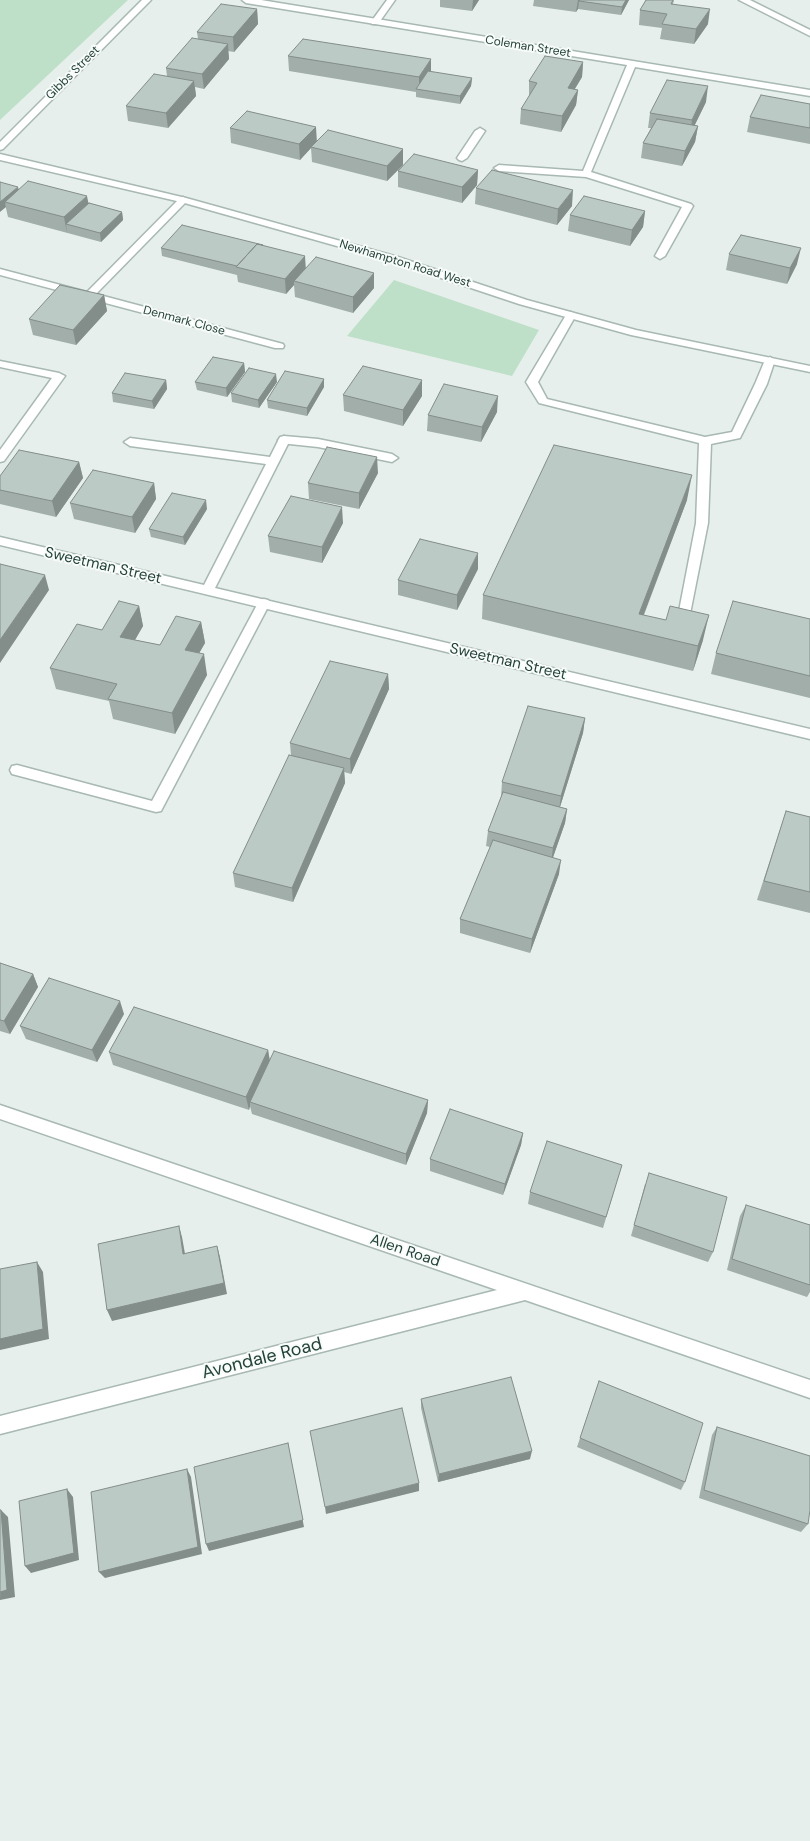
<!DOCTYPE html>
<html>
<head>
<meta charset="utf-8">
<style>
  body { margin:0 }
  canvas { display:block; background:#e6efeb }
</style>
</head>
<body>
<canvas width="810" height="1841"></canvas>
<script>
const ctx = document.querySelector('canvas').getContext('2d');
ctx.lineJoin = 'round';
function paint(path, color) { ctx.fillStyle = color; ctx.fill(path, 'evenodd'); }
const poly = rows => new Path2D(rows.map(r => 'M' + r).join(''));
function strokePath(path, color, width, dash) { ctx.strokeStyle = color; ctx.lineWidth = width; ctx.lineCap = dash ? 'butt' : 'round'; ctx.setLineDash(dash || []); ctx.stroke(path); }
function label(font, color, halo, rows, align = 'center') {
  ctx.font = font + ' "DM Sans",sans-serif'; ctx.lineWidth = 4; ctx.setLineDash([]); ctx.textBaseline = 'middle'; ctx.strokeStyle = halo; ctx.fillStyle = color; for (const [text, x, y, turn = 0] of rows) {
    ctx.save(); ctx.translate(x, y); ctx.rotate((+turn || 0) * Math.PI / 180); ctx.textAlign = isNaN(turn) ? turn : align; if (halo) ctx.strokeText(text, 0, 0); ctx.fillText(text, 0, 0); ctx.restore();
  }
}
const green = poly([
  [0,0,128,0,0,120],
  [394,280,539,330,512,376,347,336]
]);
const service = poly([
  [387,0,395,0,378,24,372,24,371,22,387,0],
  [480,128,485,131,467,158,462,161,459,160,457,158,475,131,480,128],
  [571,312,576,315,538,382,547,399,705,437,732,432,755,384,765,360,770,357,775,360,767,384,740,438,711,444,708,523,690,614,680,614,679,611,696,523,699,443,539,403,526,382,566,315,571,312],
  [0,361,59,373,65,376,4,461,0,462,0,450,52,378,0,367,0,361],
  [284,436,318,439,392,454,398,458,392,462,318,447,280,443,278,440,284,436],
  [264,599,268,600,270,603,161,811,156,812,12,774,10,770,12,766,17,765,152,801,258,603,260,600,264,599]
]);
const minor = poly([
  [142,0,151,0,3,149,0,150,0,142,142,0],
  [242,0,261,0,810,90,810,96,635,67,591,172,691,204,693,206,665,256,660,259,655,256,682,207,586,177,499,171,494,168,499,165,583,171,627,65,246,3,242,0],
  [183,197,188,200,186,202,96,294,283,344,284,346,283,348,275,348,0,275,0,269,87,292,180,198,183,197],
  [284,436,290,440,215,588,810,729,810,739,0,545,0,537,204,585,266,464,130,446,124,442,130,438,270,457,280,437,284,436],
  [0,1105,810,1380,810,1398,525,1300,0,1434,0,1416,497,1290,0,1119,0,1105]
]);
const tertiary = poly([
  [739,0,750,0,810,30,810,36,739,0],
  [0,154,186,198,398,257,527,300,636,330,810,366,810,372,631,335,519,304,390,261,181,202,0,160,0,154]
]);
const wall = poly([
  [440,0,479,0,472,11,440,7],
  [534,0,629,0,621,15,578,9,576,12,533,6],
  [646,0,674,0,673,4,708,24,694,44,660,39,662,28,639,25,640,10],
  [257,9,258,24,234,52,228,51,229,59,204,89,195,87,196,96,168,128,128,121,126,106,167,76,166,68,198,39,197,32],
  [288,56,431,72,472,78,471,86,460,104,416,97,416,92,289,71],
  [583,62,582,77,575,89,578,90,576,105,561,132,520,124,521,109,529,97,529,81],
  [706,102,694,126,698,126,695,142,682,166,641,158,643,143,651,128,648,128,650,113],
  [810,104,810,144,747,132,750,117],
  [316,127,316,142,403,149,403,165,387,181,312,162,311,148,300,160,231,143,230,128],
  [478,170,477,185,462,203,398,187,398,171],
  [0,182,19,189,89,203,122,212,123,220,101,242,8,217],
  [476,188,572,206,557,225,475,204],
  [645,211,643,227,630,246,568,231,570,215],
  [263,245,306,269,374,288,353,313,295,297,294,285,286,294,238,282,237,275,162,256,161,248],
  [729,254,797,264,787,284,726,270],
  [104,295,107,311,76,345,33,335,29,319],
  [244,363,245,372,227,397,197,390,195,382],
  [324,379,324,387,307,416,268,408,267,400],
  [166,380,167,389,154,409,113,402,112,393],
  [277,382,259,408,232,402,231,393],
  [343,395,422,396,403,426,344,411],
  [497,412,481,442,427,431,428,415],
  [79,462,83,478,56,517,0,504,0,476],
  [378,473,359,509,309,499,308,483],
  [154,483,156,499,135,533,74,519,70,503],
  [687,500,644,615,703,640,693,671,482,619,483,595],
  [207,509,185,545,151,537,149,529],
  [343,523,322,563,270,552,268,536],
  [478,569,457,610,398,595,398,580],
  [139,606,143,626,135,640,160,645,201,622,205,643,199,653,207,675,175,734,113,719,109,701,56,689,50,668,102,630],
  [810,619,810,698,711,674,716,653],
  [388,674,389,689,351,774,344,772,345,783,293,902,235,887,233,873,291,756,290,743],
  [585,718,583,733,560,807,567,809,565,823,553,857,559,874,530,953,460,933,460,919,490,847,486,846,488,831,501,797,502,782],
  [786,811,810,817,810,913,757,900],
  [0,963,33,974,38,987,10,1034,0,1031],
  [124,1014,97,1062,26,1039,20,1026],
  [268,1050,270,1060,428,1100,427,1113,406,1165,252,1114,250,1106,249,1110,113,1065,109,1052],
  [523,1133,521,1145,503,1195,430,1171,430,1159],
  [622,1165,603,1228,528,1204,530,1192],
  [645,1184,713,1252,708,1262,631,1236],
  [746,1205,810,1225,810,1292,807,1297,727,1270,740,1216],
  [599,1381,685,1482,681,1490,577,1447],
  [421,1399,530,1459,438,1482,421,1408],
  [717,1427,808,1524,801,1532,699,1498,712,1435]
]);
const shadedWall = poly([
  [473,0,479,0,472,11],
  [578,0,583,0,579,1,578,9,576,12],
  [626,0,629,0,621,15,622,7],
  [257,9,258,24,234,52,233,37],
  [710,9,708,24,694,44,696,29],
  [228,44,229,59,204,89,202,74],
  [431,59,431,74,419,89,419,77],
  [583,62,582,77,566,103,568,88],
  [472,78,471,86,460,104,460,96],
  [194,81,196,96,168,128,166,113],
  [708,86,706,102,690,135,692,120],
  [578,90,576,105,561,132,562,116],
  [698,126,695,142,682,166,685,151],
  [316,127,317,143,311,147,311,148,300,160,299,144],
  [403,149,403,165,387,181,387,166],
  [478,170,477,185,462,203,462,187],
  [18,187,20,195,5,202,6,207,0,212,0,202],
  [573,190,572,206,557,225,558,209],
  [87,196,90,211,66,224,67,233,64,217],
  [645,211,643,227,630,246,632,230],
  [122,212,123,220,101,242,100,233],
  [801,248,797,264,787,284,790,268],
  [305,256,306,271,294,281,294,285,286,294,285,279],
  [374,273,374,288,353,313,353,297],
  [104,295,107,311,76,345,73,330],
  [244,363,245,372,227,397,226,388],
  [276,374,277,382,259,408,258,400],
  [324,379,324,387,307,416,307,408],
  [166,380,167,389,154,409,152,401],
  [422,380,422,396,403,426,403,410],
  [498,396,497,412,481,442,482,427],
  [377,457,378,473,359,509,359,493],
  [79,462,83,478,56,517,52,501],
  [692,475,687,500,637,632,639,614],
  [154,483,156,499,135,533,132,517],
  [206,500,207,509,185,545,183,537],
  [342,507,343,523,322,563,322,547],
  [478,553,478,569,457,610,457,595],
  [45,575,49,590,0,663,0,640],
  [139,606,143,626,125,657,120,637],
  [709,615,703,640,693,671,698,646],
  [201,622,205,643,189,671,185,650],
  [204,654,207,675,175,734,172,713],
  [388,674,389,689,351,774,350,759],
  [585,718,583,733,559,810,561,796],
  [344,768,345,783,293,902,292,888],
  [567,809,565,823,551,863,553,848],
  [561,860,559,874,530,953,532,939],
  [33,974,38,987,10,1034,4,1021],
  [120,1001,124,1014,97,1062,92,1050],
  [268,1050,270,1063,250,1102,250,1106,249,1110,246,1097],
  [428,1100,427,1113,406,1165,406,1154],
  [523,1133,521,1145,503,1195,505,1184],
  [179,1226,182,1237,187,1265,183,1254],
  [217,1246,220,1257,227,1294,112,1321,107,1310],
  [37,1262,43,1272,49,1339,0,1350,0,1339],
  [288,1443,304,1527,209,1551,206,1544],
  [532,1451,530,1459,438,1482,439,1474],
  [187,1469,191,1477,202,1554,105,1578,99,1572],
  [419,1483,419,1491,326,1514,325,1507],
  [67,1489,73,1497,79,1560,31,1573,25,1566],
  [1,1510,8,1517,15,1597,0,1600]
]);
const building = poly([
  [580,0,626,0,622,7,579,1,580,0],
  [646,0,673,0,671,4,710,9,696,29,662,24,667,14,640,10,646,0],
  [221,4,257,9,233,37,197,32,221,4],
  [192,38,228,44,202,74,166,68,192,38],
  [303,39,431,59,419,77,288,56,303,39],
  [545,56,583,62,568,88,578,90,562,116,521,109,537,83,529,81,545,56],
  [428,71,472,78,460,96,416,89,428,71],
  [154,74,194,81,166,113,126,106,154,74],
  [667,80,708,86,692,120,650,113,667,80],
  [761,95,810,104,810,128,750,117,761,95],
  [247,111,316,127,299,144,230,128,247,111],
  [657,119,698,126,685,151,643,143,657,119],
  [328,130,403,149,387,166,311,147,328,130],
  [414,154,478,170,462,187,398,171,414,154],
  [492,170,573,190,558,209,476,188,492,170],
  [28,181,87,196,64,217,5,202,28,181],
  [0,182,18,187,0,202,0,182],
  [584,196,645,211,632,230,570,215,584,196],
  [89,203,122,212,100,233,66,224,89,203],
  [182,225,263,245,257,244,237,266,161,248,182,225],
  [741,235,801,248,790,268,729,254,741,235],
  [257,244,305,256,285,279,236,267,257,244],
  [316,257,374,273,353,297,294,281,316,257],
  [60,285,104,295,73,330,29,319,60,285],
  [213,357,244,363,226,388,195,382,213,357],
  [363,366,422,380,403,410,343,395,363,366],
  [249,368,276,374,258,400,231,393,249,368],
  [285,371,324,379,307,408,267,400,285,371],
  [125,373,166,380,152,401,112,393,125,373],
  [444,384,498,396,482,427,428,415,444,384],
  [554,445,692,475,639,614,666,620,670,606,709,615,698,646,483,595,554,445],
  [327,447,377,457,359,493,308,483,327,447],
  [19,450,79,462,52,501,0,490,0,476,19,450],
  [93,470,154,483,132,517,70,503,93,470],
  [172,493,206,500,183,537,149,529,172,493],
  [291,496,342,507,322,547,268,536,291,496],
  [420,539,478,553,457,595,398,580,420,539],
  [0,564,45,575,0,640,0,564],
  [119,601,139,606,120,637,160,645,176,616,201,622,185,650,204,654,172,713,108,699,117,684,50,668,77,624,102,630,119,601],
  [733,601,810,619,810,676,716,653,733,601],
  [330,661,388,674,350,759,290,743,330,661],
  [528,706,585,718,561,796,502,782,528,706],
  [289,755,344,768,292,888,233,873,289,755],
  [503,792,567,809,553,848,488,831,503,792],
  [786,811,810,817,810,892,764,881,786,811],
  [493,840,561,860,532,939,460,919,493,840],
  [0,963,33,974,4,1021,0,1020,0,963],
  [49,978,120,1001,92,1050,20,1026,49,978],
  [134,1007,268,1050,246,1097,109,1052,134,1007],
  [274,1051,428,1100,406,1154,250,1102,274,1051],
  [450,1109,523,1133,505,1184,430,1159,450,1109],
  [547,1141,622,1165,606,1217,530,1192,547,1141],
  [649,1173,727,1197,713,1252,634,1225,649,1173],
  [746,1205,810,1225,810,1285,732,1259,746,1205],
  [179,1226,183,1254,217,1246,224,1283,107,1310,98,1244,179,1226],
  [37,1262,43,1329,0,1339,0,1269,37,1262],
  [511,1377,532,1451,439,1474,421,1399,511,1377],
  [599,1381,703,1423,685,1482,580,1438,599,1381],
  [402,1408,419,1483,325,1507,310,1431,402,1408],
  [717,1427,810,1456,810,1510,808,1524,704,1490,717,1427],
  [288,1443,303,1520,206,1544,194,1467,288,1443],
  [187,1469,198,1547,99,1572,91,1492,187,1469],
  [67,1489,74,1553,25,1566,19,1501,67,1489],
  [0,1510,1,1510,7,1590,0,1592,0,1510]
]);
const farStreetnames = [
  ["Coleman Street",528,47,9],
  ["Gibbs Street",73,73,-45],
  ["Newhampton Road West",405,264,17],
  ["Denmark Close",184,321,15]
];
const streetNames = [
  ["Sweetman Street",103,566,13],
  ["Sweetman Street",508,662,13],
  ["Allen Road",405,1251,19]
];
const nearStreetnames = [
  ["Avondale Road",262,1359,-14]
];
paint(green, '#bfe0c8');
strokePath(service, '#a8b8b2', 3);
strokePath(minor, '#a8b8b2', 3);
strokePath(tertiary, '#a8b8b2', 3);
paint(service, '#fff');
paint(minor, '#fff');
paint(tertiary, '#fff');
paint(wall, '#a1aea9');
paint(shadedWall, '#838d89');
paint(building, '#bbcac4');
strokePath(building, '#838d89', 1);
label('12px', '#24423a', '#f7fbf9', farStreetnames);
label('15px', '#24423a', '#f7fbf9', streetNames);
label('18px', '#24423a', '#f7fbf9', nearStreetnames);
</script>
</body>
</html>
